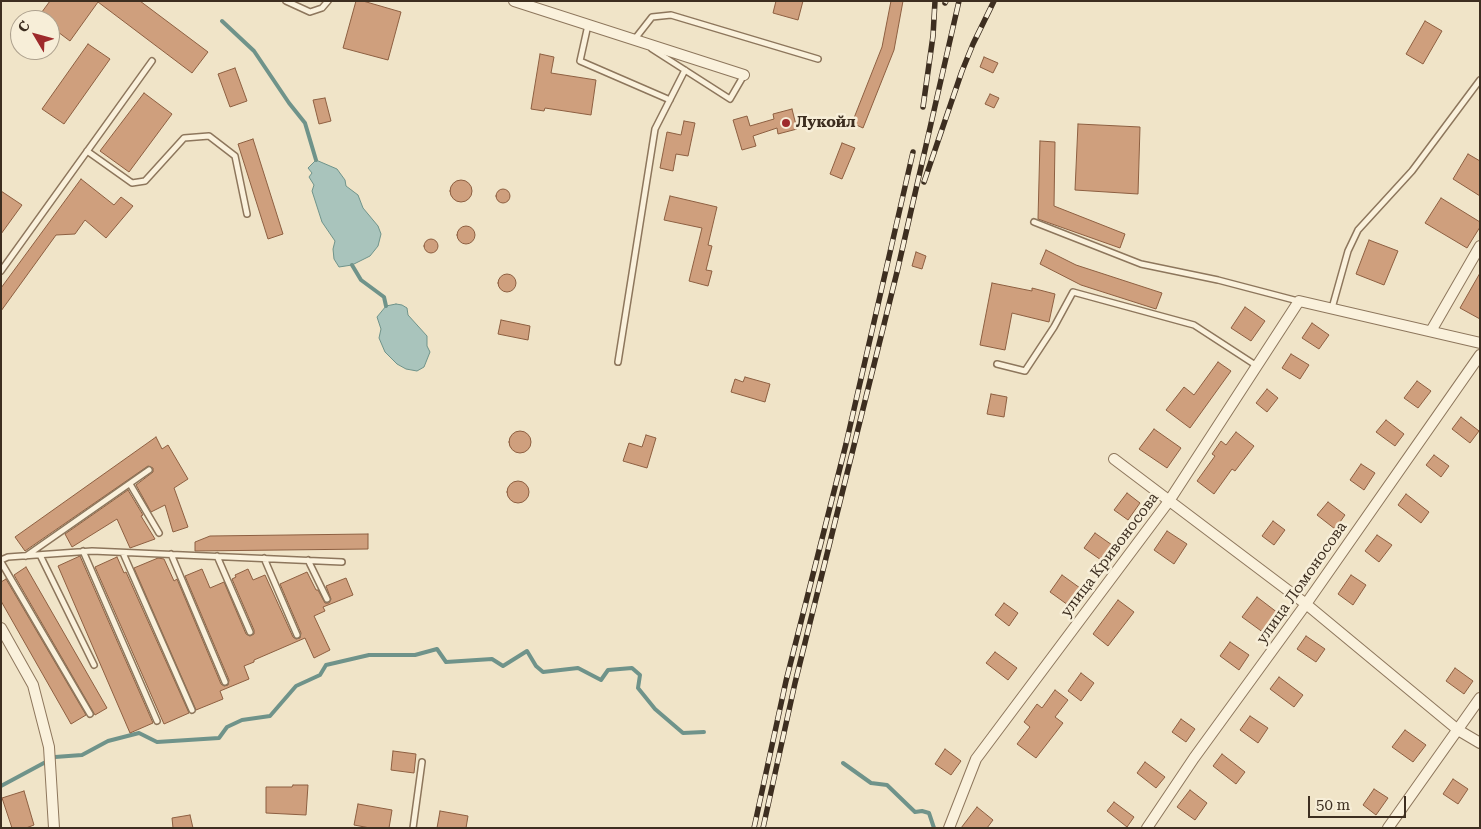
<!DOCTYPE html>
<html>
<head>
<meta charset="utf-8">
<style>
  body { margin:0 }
  #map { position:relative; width:1481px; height:829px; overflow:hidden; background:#f0e4c8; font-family:"Roboto Serif",serif }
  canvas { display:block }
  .frame { position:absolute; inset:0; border:2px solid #3d2e20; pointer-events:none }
  .north { position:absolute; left:10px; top:10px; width:50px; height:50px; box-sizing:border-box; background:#f7eed8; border:1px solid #ada18e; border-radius:50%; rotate:307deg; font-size:14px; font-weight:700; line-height:20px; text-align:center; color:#3d2e20 }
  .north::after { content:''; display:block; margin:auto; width:18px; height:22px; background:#9e2a2b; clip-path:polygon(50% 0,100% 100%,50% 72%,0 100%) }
  .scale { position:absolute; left:1308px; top:796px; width:98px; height:22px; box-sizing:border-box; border:2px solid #3d2e20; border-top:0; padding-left:6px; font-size:15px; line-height:18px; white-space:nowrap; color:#3d2e20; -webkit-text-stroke:4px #f7eed8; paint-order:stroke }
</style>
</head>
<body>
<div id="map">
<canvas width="1481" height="829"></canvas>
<div class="frame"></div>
<div class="north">С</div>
<div class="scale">50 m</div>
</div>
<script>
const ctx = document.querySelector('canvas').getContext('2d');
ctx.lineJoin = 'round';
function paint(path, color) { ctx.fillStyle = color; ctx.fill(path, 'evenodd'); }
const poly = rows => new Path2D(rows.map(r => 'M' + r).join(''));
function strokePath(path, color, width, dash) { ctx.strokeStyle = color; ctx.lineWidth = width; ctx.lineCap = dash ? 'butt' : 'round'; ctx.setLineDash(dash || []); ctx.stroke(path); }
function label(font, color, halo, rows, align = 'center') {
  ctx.font = font + ' "Roboto Serif",serif'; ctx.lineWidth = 5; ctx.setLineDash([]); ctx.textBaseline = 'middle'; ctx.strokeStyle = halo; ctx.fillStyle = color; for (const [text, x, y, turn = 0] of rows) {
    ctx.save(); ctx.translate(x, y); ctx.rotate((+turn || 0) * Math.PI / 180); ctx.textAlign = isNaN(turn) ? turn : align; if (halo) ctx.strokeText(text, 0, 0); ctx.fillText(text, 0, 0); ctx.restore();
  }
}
const water = poly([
  [316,160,337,169,345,180,346,186,358,195,363,208,378,226,381,234,378,246,370,256,352,265,339,267,334,259,333,249,335,241,322,222,312,191,314,185,309,177,312,173,308,168,316,160],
  [396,304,402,305,407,308,408,315,427,336,427,346,430,352,424,367,417,371,406,369,397,364,385,352,379,338,381,329,377,317,386,306,396,304]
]);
const stream = poly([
  [222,21,254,51,289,103,305,123,316,160],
  [352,265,361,280,384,297,386,306],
  [843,763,871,783,887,785,915,812,922,811,929,813,934,828],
  [1,786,55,757,82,755,108,741,139,733,157,742,219,738,227,727,242,720,270,716,296,686,320,675,326,665,369,655,415,655,437,649,446,662,492,659,503,666,527,651,536,666,543,672,578,668,601,680,608,670,632,668,640,675,638,688,655,709,683,733,704,732]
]);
const building = poly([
  [50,1,140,1,208,52,192,73,98,2,70,41,50,26,50,20,36,20,50,1],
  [356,1,363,1,401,12,388,60,343,48,356,1],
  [776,1,803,1,798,20,773,13,776,1],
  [891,1,903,1,894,50,863,128,852,123,882,47,891,1],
  [1425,21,1442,31,1423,64,1406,54,1425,21],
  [88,44,110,59,64,124,42,109,88,44],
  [540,54,554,57,551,73,596,80,591,115,545,108,544,111,531,109,540,54],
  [984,57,998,63,993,73,980,67,984,57],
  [235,68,247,101,230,107,218,74,235,68],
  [144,93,172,114,129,172,100,151,144,93],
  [990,94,999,98,994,108,985,104,990,94],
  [325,98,331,121,319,124,313,100,325,98],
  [792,109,797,129,778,134,777,128,753,136,756,146,742,150,733,120,747,116,750,126,774,119,773,114,792,109],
  [684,121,695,123,688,156,676,154,673,171,660,168,667,132,681,135,684,121],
  [1078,124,1140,127,1138,194,1075,190,1078,124],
  [253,139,283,234,268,239,238,144,253,139],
  [1040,141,1055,142,1054,206,1125,234,1120,248,1038,219,1040,141],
  [842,143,855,148,842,179,830,174,842,143],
  [1468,154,1480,161,1480,196,1453,179,1468,154],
  [81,179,114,205,121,197,133,206,106,238,85,220,75,234,56,235,1,311,1,288,81,179],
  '450 191a11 11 0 1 1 22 0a11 11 0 1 1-22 0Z',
  '496 196a7 7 0 1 1 14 0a7 7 0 1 1-14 0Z',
  [1,191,22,205,1,234,1,191],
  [670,196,717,207,708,245,712,246,706,270,712,271,708,286,689,281,702,228,664,220,670,196],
  [1441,198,1480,222,1480,227,1467,248,1425,223,1441,198],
  '457 235a9 9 0 1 1 18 0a9 9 0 1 1-18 0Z',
  '424 246a7 7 0 1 1 14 0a7 7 0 1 1-14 0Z',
  [1369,240,1398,251,1384,285,1356,274,1369,240],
  [1046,250,1076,265,1162,293,1156,309,1081,285,1040,264,1046,250],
  [916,252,926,256,922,269,912,266,916,252],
  [1480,273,1480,319,1460,308,1480,273],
  '498 283a9 9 0 1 1 18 0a9 9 0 1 1-18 0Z',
  [992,283,1032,291,1032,288,1055,294,1049,322,1012,313,1005,350,980,345,992,283],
  [1245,307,1265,321,1251,341,1231,328,1245,307],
  [501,320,530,326,528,340,498,334,501,320],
  [1312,323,1329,335,1319,349,1302,338,1312,323],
  [1291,354,1309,365,1300,379,1282,368,1291,354],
  [1218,362,1231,371,1190,428,1166,410,1184,387,1194,395,1218,362],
  [745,377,770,384,765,402,731,392,735,379,743,382,745,377],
  [1417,381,1431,391,1418,408,1404,398,1417,381],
  [1267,389,1278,398,1267,412,1256,403,1267,389],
  [991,394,1007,397,1004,417,987,414,991,394],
  [1461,417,1479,431,1470,443,1452,429,1461,417],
  [1386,420,1404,434,1395,446,1376,432,1386,420],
  [1154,429,1181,448,1167,468,1139,449,1154,429],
  '509 442a11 11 0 1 1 22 0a11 11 0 1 1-22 0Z',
  [1236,432,1254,446,1235,471,1232,469,1214,494,1197,481,1215,456,1212,454,1221,441,1226,445,1236,432],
  [646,435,656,438,647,468,623,461,629,443,642,447,646,435],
  [156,437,162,449,168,445,188,479,174,488,188,527,173,532,165,505,151,512,136,485,153,472,153,468,148,466,25,551,15,537,156,437],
  [1434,455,1449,466,1441,477,1426,465,1434,455],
  [1361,464,1375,473,1364,490,1350,480,1361,464],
  '507 492a11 11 0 1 1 22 0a11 11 0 1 1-22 0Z',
  [128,490,143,515,141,516,155,539,130,548,117,519,72,547,65,534,128,490],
  [1127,493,1140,503,1128,520,1114,510,1127,493],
  [1406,494,1429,512,1421,523,1398,505,1406,494],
  [1328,502,1345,515,1335,529,1317,515,1328,502],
  [1273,521,1285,530,1274,545,1262,536,1273,521],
  [1167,531,1187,544,1174,564,1154,550,1167,531],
  [1095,533,1112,545,1101,560,1084,548,1095,533],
  [368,534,368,549,195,551,195,542,210,536,368,534],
  [1377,535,1392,545,1379,562,1365,551,1377,535],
  [80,556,153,723,130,733,58,566,80,556],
  [117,557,124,573,126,572,189,713,164,724,95,567,117,557],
  [158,558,164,559,174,581,177,579,221,684,224,686,228,685,229,680,185,576,202,569,210,588,224,582,246,634,250,636,254,634,254,630,232,579,236,577,235,575,248,569,253,580,265,575,293,637,296,639,300,638,301,633,280,584,307,572,316,590,318,590,325,603,329,603,331,599,326,586,346,578,353,595,323,607,325,611,314,616,330,650,314,658,305,638,254,660,254,662,244,666,249,679,220,691,223,699,196,710,134,568,158,558],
  [26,567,107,708,95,715,14,575,26,567],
  [1062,575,1080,588,1068,605,1050,592,1062,575],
  [1351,575,1366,585,1353,605,1338,594,1351,575],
  [6,579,86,715,71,724,1,601,1,582,6,579],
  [1257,597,1278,613,1264,633,1242,617,1257,597],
  [1118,600,1134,612,1108,646,1093,634,1118,600],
  [1004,603,1018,613,1009,626,995,615,1004,603],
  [1306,636,1325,649,1316,662,1297,649,1306,636],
  [1230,642,1249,655,1239,670,1220,656,1230,642],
  [995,652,1017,668,1008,680,986,663,995,652],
  [1455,668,1473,681,1464,694,1446,681,1455,668],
  [1081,673,1094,683,1081,701,1068,691,1081,673],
  [1279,677,1303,695,1294,707,1270,689,1279,677],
  [1055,690,1068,700,1055,717,1063,723,1036,758,1017,744,1030,727,1024,722,1037,704,1042,708,1055,690],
  [1250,716,1268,728,1258,743,1240,730,1250,716],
  [1181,719,1195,729,1186,742,1172,732,1181,719],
  [1405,730,1426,745,1413,762,1392,747,1405,730],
  [945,749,961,761,951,775,935,764,945,749],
  [393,751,416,754,414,773,391,770,393,751],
  [1222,754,1245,772,1236,784,1213,766,1222,754],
  [1145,762,1165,777,1156,788,1137,773,1145,762],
  [1453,779,1468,789,1458,804,1443,794,1453,779],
  [293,785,308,785,306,815,266,813,266,787,292,787,293,785],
  [1374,789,1388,798,1376,815,1363,805,1374,789],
  [1190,790,1207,803,1195,820,1177,807,1190,790],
  [24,791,34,825,26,828,12,828,2,798,24,791],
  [1114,802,1134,817,1127,827,1107,811,1114,802],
  [358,804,392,810,389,828,370,828,354,825,358,804],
  [977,807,993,820,987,828,961,828,977,807],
  [440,811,468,816,466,828,437,828,440,811],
  [190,815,193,828,173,828,172,818,190,815]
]);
const service = poly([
  [286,1,310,12,322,8,328,1],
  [588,25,580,61,670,100],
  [634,40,652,17,671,15,818,59],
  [652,49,730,99,744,75],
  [87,151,132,183,145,181,184,138,209,136,235,156,247,214],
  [1034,222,1141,264,1218,280,1298,301],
  [1,271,152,61],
  [1332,308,1348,251,1358,230,1412,171,1480,80],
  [618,362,655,129,685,70],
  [997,364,1025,371,1054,327,1073,292,1194,325,1257,366],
  [130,484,159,533],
  [83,551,157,721],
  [123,553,192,710],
  [171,554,225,682],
  [40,555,94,665],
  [26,556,149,470],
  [217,556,250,632],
  [264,558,297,635],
  [1,560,8,557,92,551,342,562],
  [308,560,327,599],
  [1,562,90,714],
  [413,828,422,762]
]);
const minor = poly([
  [514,1,744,75],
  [1431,331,1480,246],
  [1114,459,1306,604,1458,730,1480,743],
  [1,628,33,685,49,747,54,828],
  [949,828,976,759,1169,501,1299,301,1480,343],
  [1147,828,1194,758,1306,604,1480,355],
  [1388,828,1480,698]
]);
const rail = poly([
  [945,3,946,1],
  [923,107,933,36,935,1],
  [924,182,962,71,973,44,994,1],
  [754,828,786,681,846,444,913,152],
  [763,828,795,683,898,268,959,1]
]);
const markers = [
  [786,123,5,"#9e2a2b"]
];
const poiNames = [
  ["Лукойл",796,123]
];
const streetNames = [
  ["улица Кривоносова",1110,555,-53],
  ["улица Ломоносова",1302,583,-55]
];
paint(water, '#a9c4bc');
strokePath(water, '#6f938a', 1);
strokePath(stream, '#6f938a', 4);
paint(building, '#cf9f7d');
strokePath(building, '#8d5f41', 1);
strokePath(service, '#8d765c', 8);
strokePath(minor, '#8d765c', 12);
strokePath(service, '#faf1dc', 5);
strokePath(minor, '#faf1dc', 10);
strokePath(rail, '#3d2e20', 5.5);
strokePath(rail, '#f7eed8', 4, [11]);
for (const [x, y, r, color] of markers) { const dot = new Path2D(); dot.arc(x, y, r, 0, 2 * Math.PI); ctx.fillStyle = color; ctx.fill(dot); strokePath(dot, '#f7eed8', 2); }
label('bold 15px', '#3d2e20', '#f7eed8', poiNames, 'left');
label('15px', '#3d2e20', '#f7eed8', streetNames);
</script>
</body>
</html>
